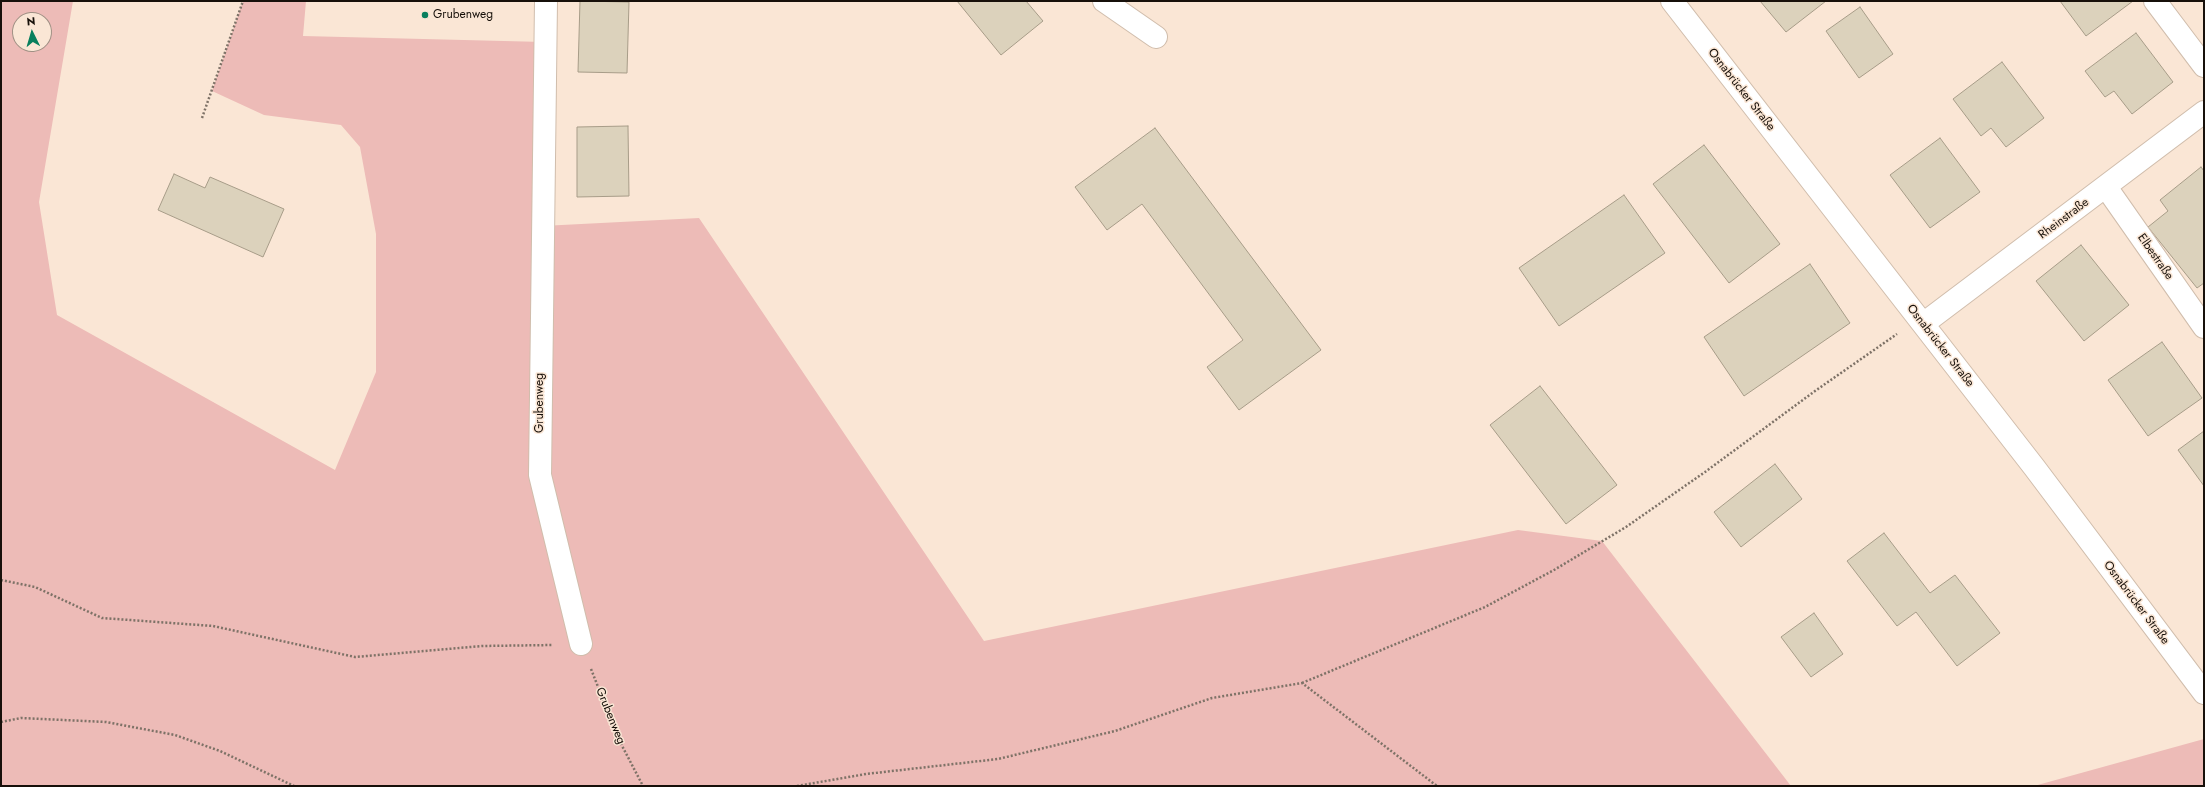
<!DOCTYPE html>
<html>
<head>
<meta charset="utf-8">
<style>
  body { margin:0 }
  #map { position:relative; width:2205px; height:787px; overflow:hidden; background:#fae6d5; font-family:Jost,sans-serif }
  canvas { display:block }
  .frame { position:absolute; inset:0; border:2px solid #17100a; pointer-events:none }
  .north { position:absolute; left:12px; top:12px; width:40px; height:40px; box-sizing:border-box; background:#fae6d5; border:1px solid #9f9084; border-radius:50%; rotate:355deg; font-size:11px; font-weight:700; line-height:16px; text-align:center; color:#17100a }
  .north::after { content:''; display:block; margin:auto; width:14px; height:18px; background:#087f5d; clip-path:polygon(50% 0,100% 100%,50% 72%,0 100%) }
</style>
</head>
<body>
<div id="map">
<canvas width="2205" height="787"></canvas>
<div class="frame"></div>
<div class="north">N</div>
</div>
<script>
const ctx = document.querySelector('canvas').getContext('2d');
ctx.lineJoin = 'round';
function paint(path, color) { ctx.fillStyle = color; ctx.fill(path, 'evenodd'); }
const poly = rows => new Path2D(rows.map(r => 'M' + r).join(''));
function strokePath(path, color, width, dash) { ctx.strokeStyle = color; ctx.lineWidth = width; ctx.lineCap = dash ? 'butt' : 'round'; ctx.setLineDash(dash || []); ctx.stroke(path); }
function label(font, color, halo, rows, align = 'center') {
  ctx.font = font + ' Jost,sans-serif'; ctx.lineWidth = 3; ctx.setLineDash([]); ctx.textBaseline = 'middle'; ctx.strokeStyle = halo; ctx.fillStyle = color; for (const [text, x, y, turn = 0] of rows) {
    ctx.save(); ctx.translate(x, y); ctx.rotate((+turn || 0) * Math.PI / 180); ctx.textAlign = isNaN(turn) ? turn : align; if (halo) ctx.strokeText(text, 0, 0); ctx.fillText(text, 0, 0); ctx.restore();
  }
}
const green = poly([
  [1,1,73,1,39,202,57,315,335,470,376,372,376,234,360,147,341,125,264,115,212,91,243,1,306,1,303,36,544,42,542,226,699,218,984,641,1518,530,1602,541,1791,786,1,786],
  [20,20,44,20,44,44,20,44],
  [2204,739,2204,786,2034,786]
]);
const building = poly([
  [580,1,629,2,627,73,578,72,580,1],
  [957,1,1026,1,1043,21,1001,55,957,1],
  [1760,1,1826,1,1786,32,1760,1],
  [2060,1,2133,1,2086,36,2060,1],
  [1860,7,1893,54,1859,78,1826,31,1860,7],
  [2136,33,2173,82,2132,114,2114,91,2105,97,2085,71,2136,33],
  [2002,62,2044,118,2006,147,1991,128,1981,136,1953,99,2002,62],
  [628,126,629,196,577,197,577,127,628,126],
  [1155,128,1321,350,1239,410,1207,367,1243,340,1142,204,1107,230,1075,187,1155,128],
  [1940,138,1980,192,1930,228,1890,175,1940,138],
  [1704,145,1780,244,1729,283,1653,184,1704,145],
  [2201,167,2204,171,2204,283,2197,288,2148,227,2168,211,2160,200,2201,167],
  [174,174,205,188,210,177,284,209,263,257,158,210,174,174],
  [1624,195,1665,253,1559,326,1519,268,1624,195],
  [2081,245,2129,305,2084,341,2036,281,2081,245],
  [1810,264,1850,323,1744,396,1704,337,1810,264],
  [2162,342,2202,398,2148,436,2108,380,2162,342],
  [1540,386,1617,485,1566,524,1490,425,1540,386],
  [2204,431,2204,486,2178,450,2204,431],
  [1775,464,1802,499,1741,547,1714,512,1775,464],
  [1884,533,1930,593,1955,575,2000,633,1957,666,1916,612,1897,626,1847,561,1884,533],
  [1814,613,1843,654,1811,677,1781,637,1814,613]
]);
const path = poly([
  [202,118,243,1],
  [1,580,35,587,102,618,213,626,355,657,482,646,553,645],
  [591,669,619,740,643,786],
  [1302,683,1485,607,1554,570,1626,527,1705,472,1815,391,1897,334],
  [1,722,21,718,106,722,175,735,220,751,294,786],
  [797,786,866,774,998,759,1115,731,1212,698,1302,683,1437,786]
]);
const minor = poly([
  [546,1,540,475,581,644],
  [1104,1,1156,37],
  [1672,1,2034,467,2204,693],
  [2155,1,2204,66],
  [2106,187,2204,327],
  [1923,324,2204,112]
]);
const markers = [
  [425,15,4,"#087f5d"]
];
const poiNames = [
  ["Grubenweg",433,15]
];
const streetNames = [
  ["Osnabrücker Straße",1741,90,52],
  ["Rheinstraße",2064,219,-37],
  ["Elbestraße",2155,257,55],
  ["Osnabrücker Straße",1940,346,52],
  ["Grubenweg",540,403,-90],
  ["Osnabrücker Straße",2136,603,53],
  ["Grubenweg",610,716,68]
];
paint(green, '#edbbb7');
paint(building, '#dcd2bc');
strokePath(building, '#a79c88', 1);
strokePath(minor, '#d0bdac', 24);
strokePath(path, '#7e7267', 2.5, [2, 2]);
strokePath(minor, '#fff', 22);
for (const [x, y, r, color] of markers) { const dot = new Path2D(); dot.arc(x, y, r, 0, 2 * Math.PI); ctx.fillStyle = color; ctx.fill(dot); strokePath(dot, '#fae6d5', 1.5); }
label('12px', '#17100a', '#fae6d5', poiNames, 'left');
label('12px', '#17100a', '#fae6d5', streetNames);
</script>
</body>
</html>
